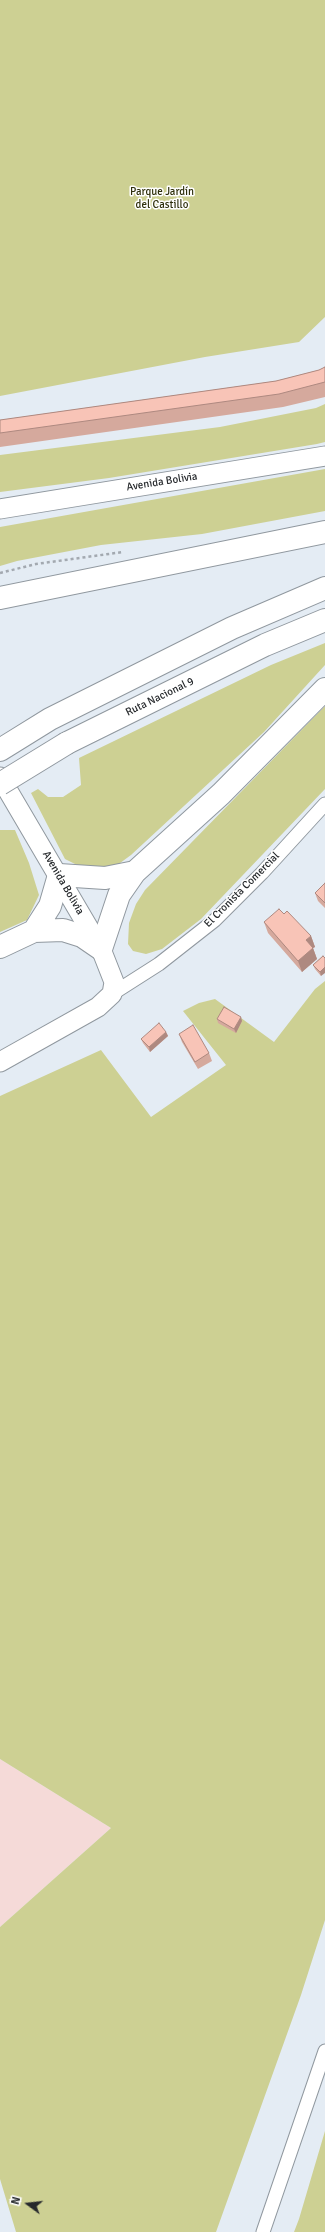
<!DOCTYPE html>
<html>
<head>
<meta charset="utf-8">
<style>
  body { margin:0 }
  #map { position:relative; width:325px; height:2232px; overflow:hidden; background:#e4ecf4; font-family:Signika,sans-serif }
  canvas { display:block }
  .north { position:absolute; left:8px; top:2184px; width:40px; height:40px; -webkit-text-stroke:3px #fff; paint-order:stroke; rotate:285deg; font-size:11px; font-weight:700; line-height:16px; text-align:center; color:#26292c }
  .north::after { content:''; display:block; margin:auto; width:14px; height:18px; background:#26292c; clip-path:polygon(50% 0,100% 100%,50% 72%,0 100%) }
</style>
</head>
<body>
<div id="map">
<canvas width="325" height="2232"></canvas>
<div class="north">N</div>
</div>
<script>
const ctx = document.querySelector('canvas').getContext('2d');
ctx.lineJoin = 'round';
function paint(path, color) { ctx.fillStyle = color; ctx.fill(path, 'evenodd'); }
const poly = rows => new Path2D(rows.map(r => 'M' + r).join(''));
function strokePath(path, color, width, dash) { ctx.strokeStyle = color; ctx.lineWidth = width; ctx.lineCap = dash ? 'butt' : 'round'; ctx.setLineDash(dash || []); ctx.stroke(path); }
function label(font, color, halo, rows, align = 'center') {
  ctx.font = font + ' Signika,sans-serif'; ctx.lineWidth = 3; ctx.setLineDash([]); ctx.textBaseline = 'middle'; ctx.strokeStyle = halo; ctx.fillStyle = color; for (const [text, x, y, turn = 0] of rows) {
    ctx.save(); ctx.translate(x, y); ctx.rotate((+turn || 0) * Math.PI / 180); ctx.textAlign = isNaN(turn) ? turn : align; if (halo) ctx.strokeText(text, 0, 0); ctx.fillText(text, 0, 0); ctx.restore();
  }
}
const industrial = poly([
  [0,1759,111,1828,0,1927]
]);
const green = poly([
  [0,0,325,0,325,317,299,342,205,357,0,396],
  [325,404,325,442,317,444,109,478,0,492,0,455,220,427,316,408],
  [325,469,325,511,202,534,101,545,17,561,0,566,0,527],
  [325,643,325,665,264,732,131,855,116,866,103,868,77,865,65,859,31,793,38,789,48,797,63,797,81,785,79,758,271,665],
  [325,706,325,789,201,919,162,949,146,954,133,951,128,944,129,923,136,904,145,890],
  [0,830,15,830,29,863,39,895,27,920,0,932],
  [325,981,325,1920,301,1995,216,2232,16,2232,0,2179,0,1927,111,1828,0,1759,0,1096,101,1050,151,1117,226,1065,183,1011,199,1003,215,999,274,1042,315,989],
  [325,2131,325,2232,294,2232,299,2219]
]);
const path = poly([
  [0,573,36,564,123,552]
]);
const street = poly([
  [112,994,159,964,215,920,262,873,325,804],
  [263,2232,325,2051]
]);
const secondary = poly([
  [0,509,325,456],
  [0,777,101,949,114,982,112,994,98,1007,0,1062]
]);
const highway = poly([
  [0,598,325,532],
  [67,743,265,645,325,620],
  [0,750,50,719,232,628,325,588],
  [34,931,63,930,82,936,101,949,119,895,135,872],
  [0,947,34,931,50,906,59,875,105,878,135,872,221,794,325,689]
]);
const highwayBridge = poly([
  [0,784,67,743]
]);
const wall = poly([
  [325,367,325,397,283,407,0,447,0,420,276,381,319,370],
  [325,883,325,908,318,901,315,893],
  [284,914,311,936,315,947,313,948,317,959,302,972,268,933,264,922],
  [323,956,321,976,315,969,313,965],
  [217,1019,242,1021,236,1033,218,1023],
  [166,1032,168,1036,150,1052,143,1043,141,1039],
  [179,1034,209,1053,212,1061,198,1069,182,1042]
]);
const shadedWall = poly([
  [311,936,315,947,313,948,317,959,302,972,298,961,306,940],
  [325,967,325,973,321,976,320,972],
  [241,1017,242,1021,236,1033,234,1029],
  [166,1032,168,1036,150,1052,149,1047]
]);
const building = poly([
  [325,367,325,382,279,394,0,433,0,420,276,381,319,370,325,367],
  [325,883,325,903,315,893,325,883],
  [279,909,284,914,287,911,311,936,306,940,313,948,298,961,264,922,279,909],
  [323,956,325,958,325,967,320,972,313,965,323,956],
  [224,1007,241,1017,234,1029,217,1019,224,1007],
  [159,1023,166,1032,149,1047,141,1039,159,1023],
  [193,1025,209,1053,195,1062,179,1034,193,1025]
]);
const parkNames = [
  ["Parque Jardín",162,192],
  ["del Castillo",162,205]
];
const streetNames = [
  ["Avenida Bolivia",162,482,-9],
  ["Ruta Nacional 9",160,697,-26],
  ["Avenida Bolivia",63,883,60],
  ["El Cronista Comercial",242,890,-45]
];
paint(industrial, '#f5dad8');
paint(green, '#cdd093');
strokePath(street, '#90989f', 15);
strokePath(secondary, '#90989f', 21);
strokePath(highway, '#90989f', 24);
strokePath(path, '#a3a9b0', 2.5, [3, 3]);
strokePath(street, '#fff', 13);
strokePath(secondary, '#fff', 19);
strokePath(highway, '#fff', 22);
strokePath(highwayBridge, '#90989f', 24, []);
strokePath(highwayBridge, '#fff', 22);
paint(wall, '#d5a99d');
paint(shadedWall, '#ae8980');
paint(building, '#f8c4b7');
strokePath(building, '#ae8980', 1);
label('11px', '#2e2f0b', '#fff', parkNames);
label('11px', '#26292c', '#fff', streetNames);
</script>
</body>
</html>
